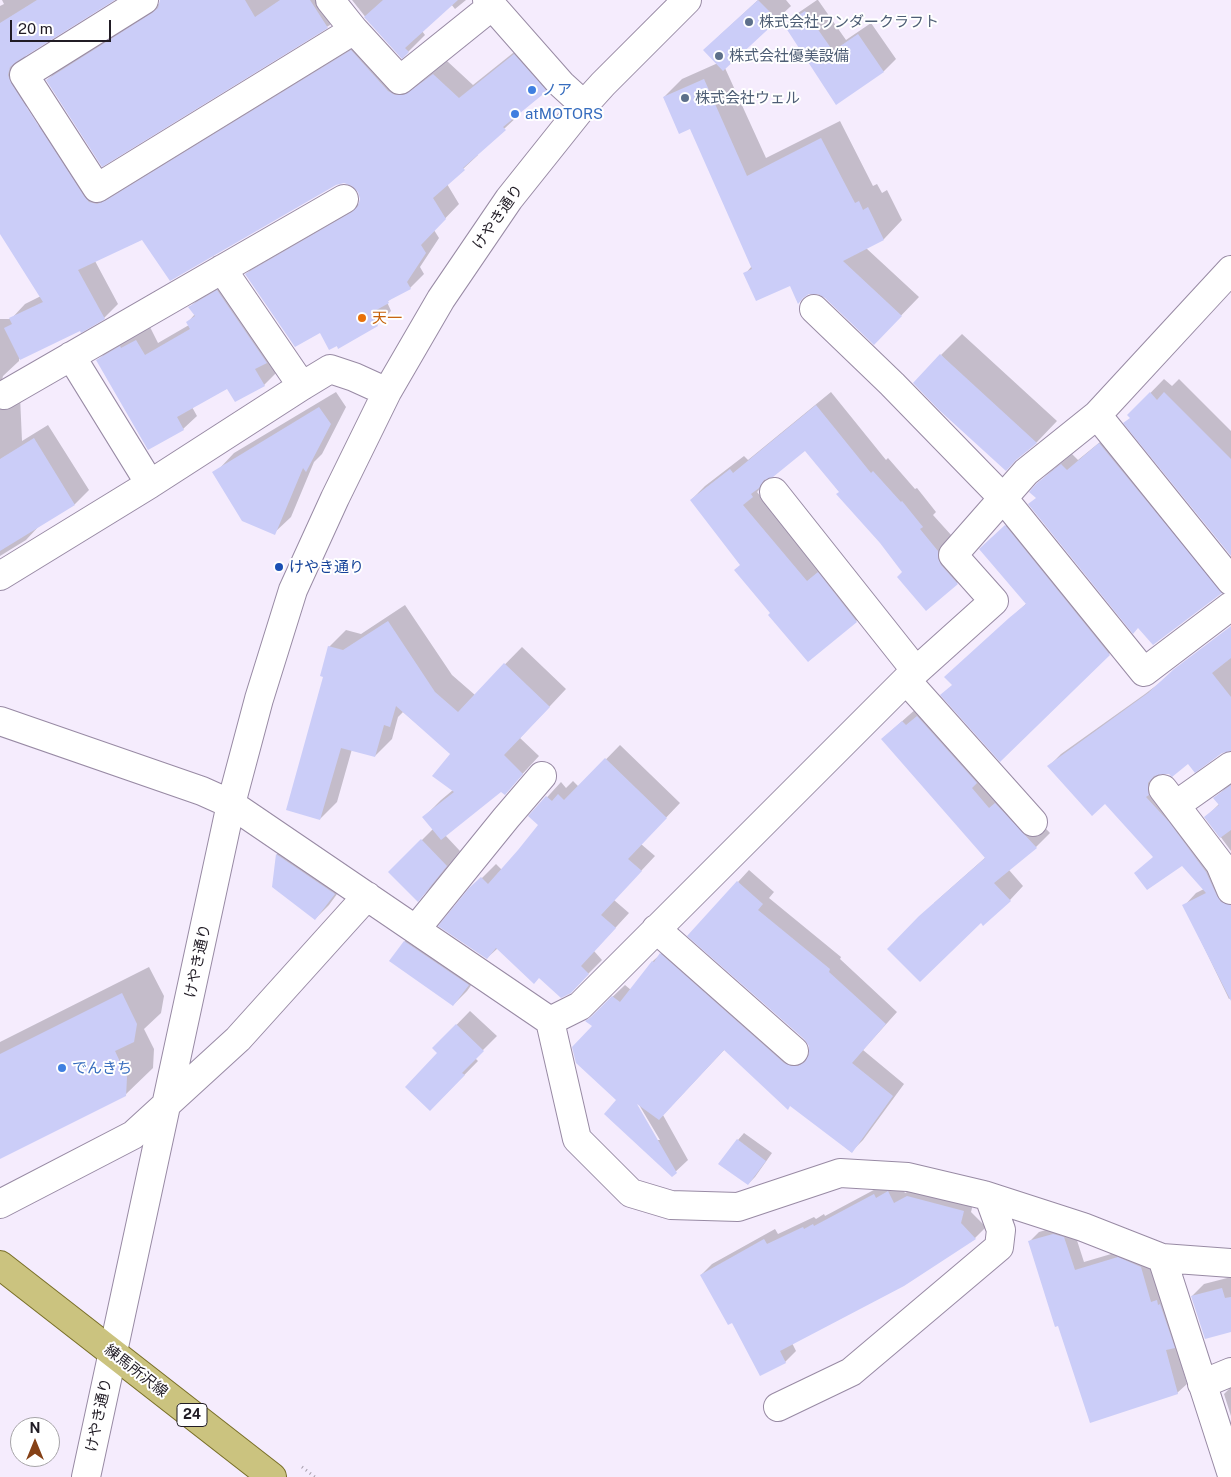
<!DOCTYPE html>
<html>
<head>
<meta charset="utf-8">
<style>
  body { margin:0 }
  #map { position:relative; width:1231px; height:1477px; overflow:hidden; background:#f5ecfd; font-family:"Public Sans",sans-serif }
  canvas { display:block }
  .north { position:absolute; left:10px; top:1417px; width:50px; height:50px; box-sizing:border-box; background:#fff; border:1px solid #a6a4a8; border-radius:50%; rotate:0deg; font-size:14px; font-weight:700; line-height:20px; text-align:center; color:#211c25 }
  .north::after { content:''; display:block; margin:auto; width:18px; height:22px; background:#854116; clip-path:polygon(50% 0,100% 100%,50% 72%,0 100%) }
  .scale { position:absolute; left:10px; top:20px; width:101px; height:22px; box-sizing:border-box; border:2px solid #211c25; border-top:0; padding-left:6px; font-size:15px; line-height:18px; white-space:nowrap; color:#211c25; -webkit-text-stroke:4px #fff; paint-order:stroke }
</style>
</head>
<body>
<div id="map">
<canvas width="1231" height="1477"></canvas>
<div class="north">N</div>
<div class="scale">20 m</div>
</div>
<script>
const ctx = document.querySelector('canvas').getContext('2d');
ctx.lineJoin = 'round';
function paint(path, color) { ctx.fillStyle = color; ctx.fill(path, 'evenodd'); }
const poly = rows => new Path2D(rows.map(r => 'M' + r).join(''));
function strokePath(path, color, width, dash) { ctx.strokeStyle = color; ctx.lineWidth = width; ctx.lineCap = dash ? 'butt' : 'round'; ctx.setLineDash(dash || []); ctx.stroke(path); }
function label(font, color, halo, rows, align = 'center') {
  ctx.font = font + ' "Public Sans","Noto Sans JP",sans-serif'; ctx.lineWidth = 4; ctx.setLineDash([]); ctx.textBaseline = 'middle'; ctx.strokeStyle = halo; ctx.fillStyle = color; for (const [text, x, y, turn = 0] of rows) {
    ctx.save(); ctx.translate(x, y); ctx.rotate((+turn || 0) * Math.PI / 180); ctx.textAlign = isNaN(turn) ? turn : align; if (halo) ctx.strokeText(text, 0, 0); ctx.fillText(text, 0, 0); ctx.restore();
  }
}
const shadow = poly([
  [2,0,112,0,26,54,25,58,43,90,26,107,0,119,0,6,4,4],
  [161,0,341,0,347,8,330,25,102,165,47,80,64,63,160,3],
  [352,0,466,0,455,9,451,4,422,31,425,35,408,52,367,19],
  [758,0,786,0,791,6,725,68,766,158,840,121,873,186,877,184,882,193,887,190,902,220,884,239,866,248,919,297,892,325,826,297,791,284,745,274,752,266,690,127,664,97,682,79,718,63,719,36],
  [817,0,818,0,846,40,871,23,896,59,884,71,836,103,785,25,798,13],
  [366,37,417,82,425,79,447,61,473,85,528,41,560,76,546,90,517,113,519,115,477,154,478,155,447,184,459,204,434,230,439,238,420,267,424,274,410,288,392,298,387,302,391,311,377,325,338,347,246,274,260,261,360,203,361,198,358,190,352,184,344,182,143,239,95,261,118,304,104,318,81,331,80,329,19,359,19,361,3,376,2,380,4,388,20,396,22,441,48,425,89,490,75,504,40,525,26,540,0,556,0,319,11,319,25,304,41,296,0,232,0,152,54,115,98,182],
  [231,278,277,372,264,385,228,388,192,407,197,416,183,429,98,360,111,347,134,334,135,336,150,327,158,343,189,325,188,322,195,314,190,307,203,294],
  [962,334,1057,421,1037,442,1021,455,941,355],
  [1164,379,1172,386,1179,379,1231,431,1231,554,1129,415],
  [336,392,346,407,322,454,314,462,291,517,274,533,218,470,234,453],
  [831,392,886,460,888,458,915,489,917,488,936,512,933,515,952,536,971,569,957,583,904,572,805,449,768,477,765,480,766,482,757,492,822,568,870,607,856,621,808,661,772,613,742,565,691,500,705,486,744,456,748,460],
  [1111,433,1227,578,1214,595,1037,498,1038,484,1049,473,1072,454,1078,460],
  [1016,516,1120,644,1109,654,953,684,956,667,1027,603,991,539],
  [405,605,452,675,475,695,522,647,566,689,520,738,539,756,505,793,501,790,445,835,460,851,432,886,418,900,390,872,433,829,424,817,441,800,453,790,452,754,403,712,398,717,392,739,375,756,352,749,337,802,320,819,325,677,329,647,346,630,361,634],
  [1231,629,1231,750,1189,762,1169,773,1160,772,1159,778,1231,887,1231,998,1229,999,1184,906,1196,893,1204,889,1167,847,1105,802,1049,766,1061,754,1145,694],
  [917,708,1010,791,1050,833,1036,847,1009,870,1023,886,1010,900,934,903,986,857,882,739],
  [620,745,680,803,641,844,655,856,614,900,629,913,594,951,602,960,570,992,539,977,498,948,487,958,480,880,496,864,502,870,540,825,530,816,561,782,566,788,573,781,579,787],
  [1231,783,1231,851,1206,817,1219,804,1215,798],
  [291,840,348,879,329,905,315,919,273,887,277,854],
  [749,870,774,892,769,898,841,957,840,959,897,1012,863,1050,904,1084,863,1140,851,1152,725,1049,663,1115,688,1160,672,1175,618,1100,593,1026,587,1021,625,985,631,990,653,961,665,950,804,1055,811,1054,810,1045,738,882],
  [635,1098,660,1140,657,1140,633,1099],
  [419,927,482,970,467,991,453,1005,391,961,405,941],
  [149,967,164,996,161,1013,144,1029,154,1049,153,1068,125,1095,0,1158,0,1042],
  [470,1011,497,1036,475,1058,478,1061,430,1110,439,1053,434,1048],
  [744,1133,772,1153,755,1177,748,1184,738,1140],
  [899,1182,905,1193,919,1186,974,1200,971,1212,986,1227,975,1238,792,1343,796,1351,785,1362,733,1321,701,1275,712,1264,775,1229,778,1234,814,1217,816,1219,824,1214,825,1216,885,1184],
  [1063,1225,1073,1228,1084,1262,1128,1249,1150,1258,1187,1384,1177,1393,1029,1242,1039,1232],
  [1231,1277,1231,1331,1192,1296,1204,1284],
  [1231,1387,1231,1416,1224,1394]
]);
const building = poly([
  [37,0,115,0,16,62,10,67,8,75,11,83,84,196,89,202,97,204,105,201,351,50,388,91,395,95,403,95,409,92,433,74,459,98,514,54,547,91,503,127,506,130,463,168,465,170,433,198,446,219,421,245,426,253,407,282,411,289,388,301,389,303,371,313,378,326,338,349,337,346,329,350,320,333,295,347,245,274,352,212,358,206,360,199,358,192,352,186,344,183,336,185,170,281,142,240,78,270,105,319,81,333,80,331,20,360,4,328,12,324,9,318,43,302,0,234,0,23],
  [160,0,245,0,255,17,280,0,310,0,328,28,102,167,46,80,152,13,158,8],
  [383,0,458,0,405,48,409,52,402,59,364,17],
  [758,0,778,20,723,71,703,50],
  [805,11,833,51,858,34,884,72,836,105,784,25],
  [704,79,747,176,821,138,855,203,859,201,863,210,868,207,884,240,843,261,902,316,874,345,825,298,818,294,809,294,803,298,798,304,790,286,756,301,743,273,752,269,690,129,679,134,663,97],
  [217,290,267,363,255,369,265,386,235,402,227,389,177,417,184,430,148,450,96,360,120,346,121,348,136,340,145,355,190,329,186,322,195,316,188,307],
  [940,354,1037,443,1016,460,1006,471,939,410,913,383],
  [1150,392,1157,400,1164,392,1231,459,1231,556,1123,423,1130,418,1127,415],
  [816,405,871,473,873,471,901,502,902,501,923,527,920,529,938,551,938,558,941,565,958,584,926,611,897,577,902,572,880,543,836,494,839,492,805,451,773,477,764,480,759,488,751,494,753,497,743,505,807,581,818,572,857,622,808,662,768,615,770,613,734,570,740,565,690,500,730,469,733,473],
  [319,407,331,424,306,472,303,468,275,535,242,521,212,472],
  [34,438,75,505,0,551,0,459],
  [1099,443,1222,593,1153,645,1138,628,1133,634,1028,504,1036,498,1029,492,1037,483,1061,464,1067,470],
  [1005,525,1110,655,1000,762,940,695,952,685,944,677,1009,618,1026,604,979,549],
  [388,621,435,692,458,712,504,663,550,707,504,755,523,774,505,795,501,792,441,840,422,817,454,792,432,776,450,754,396,706,390,727,384,725,375,757,341,748,320,820,286,810,323,677,320,676,328,646,343,650],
  [1231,626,1231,658,1212,673,1231,697,1231,751,1222,753,1195,773,1188,764,1172,777,1169,774,1162,774,1154,776,1148,783,1148,790,1149,795,1146,797,1169,822,1206,872,1217,896,1221,902,1231,905,1231,1001,1182,905,1206,893,1182,866,1147,890,1134,873,1153,857,1105,804,1092,816,1047,766,1148,693,1174,669],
  [917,716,977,783,972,788,989,808,995,803,1037,848,994,883,1011,901,983,926,981,923,920,982,887,949,919,916,985,858,881,739,902,721,906,725],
  [605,758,667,818,628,859,642,871,601,915,616,928,581,966,589,974,571,993,561,998,539,978,534,984,496,948,487,959,438,926,469,888,481,877,488,884,518,850,538,825,528,816,546,796,552,801,558,794,564,800],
  [1231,785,1231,830,1220,838,1204,817,1219,805,1213,798],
  [421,839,447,866,418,902,388,872],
  [276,854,335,894,315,920,272,887],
  [737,881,763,904,758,910,830,969,829,972,886,1024,852,1063,893,1096,852,1153,790,1106,788,1110,724,1050,659,1120,637,1104,677,1173,672,1177,604,1114,616,1100,576,1063,572,1047,592,1026,585,1021,591,1017,612,996,620,1002,652,961,654,962,660,953,784,1063,791,1066,798,1066,805,1062,809,1054,809,1046,804,1039,687,936],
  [404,941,469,985,453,1006,389,961],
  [122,993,137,1024,134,1042,115,1051,127,1077,126,1096,0,1159,0,1054],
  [456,1024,484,1051,462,1073,465,1075,430,1111,405,1087,437,1053,432,1048],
  [737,1139,766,1161,748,1185,718,1164],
  [888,1191,894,1203,907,1196,964,1211,961,1223,976,1239,904,1286,780,1351,786,1363,760,1376,732,1323,728,1325,700,1275,764,1239,767,1244,803,1227,804,1229,813,1224,814,1226,874,1194,876,1198],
  [1053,1234,1064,1237,1075,1270,1118,1257,1141,1267,1151,1302,1157,1300,1158,1305,1160,1304,1175,1348,1166,1350,1178,1394,1090,1423,1058,1326,1055,1327,1028,1241],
  [1222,1288,1225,1298,1231,1297,1231,1332,1205,1339,1191,1296]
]);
const path = poly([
  [302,1467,315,1477]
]);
const minor = poly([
  [144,0,24,75,97,188,354,30,400,80,492,6],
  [330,0,354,30],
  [487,0,561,84,584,105],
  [222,269,302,386],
  [814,309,892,384,1003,498,1144,672,1231,606],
  [71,356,150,484],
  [4,395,344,199],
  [1097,415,1231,581],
  [774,492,916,671],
  [0,576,150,484,302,386,330,369,354,377,387,392],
  [906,680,1033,822],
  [0,721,202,791,231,804,550,1021,577,1139,631,1193,671,1205,738,1207,840,1173,908,1177,984,1195,1083,1227,1162,1258,1231,1263],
  [1163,789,1220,864,1231,890],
  [1176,805,1231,766],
  [416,929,506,818,542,776],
  [656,929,794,1051],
  [550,1021,580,1006,906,680,994,601,953,555,1026,472,1097,415,1231,270],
  [0,1204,133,1135,238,1039,367,896],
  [1162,1258,1231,1472],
  [1202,1384,1231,1372],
  [778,1407,851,1372,999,1247,1001,1230,989,1197],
  [86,1477,231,804,259,699,293,590,335,498,387,392,441,299,509,199,584,105,603,84,687,0]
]);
const major = poly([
  [0,1265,272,1477]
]);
const markers = [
  [749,22,5,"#5c6f8a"],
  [719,56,5,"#5c6f8a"],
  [532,90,5,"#3f7fe0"],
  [685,98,5,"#5c6f8a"],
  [515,114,5,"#3f7fe0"],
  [362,318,5,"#e8710a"],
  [279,567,5,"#1a4fb4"],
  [62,1068,5,"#3f7fe0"]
];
const shields = [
  [192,1415,30]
];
const shieldNames = [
  ["24",192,1415]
];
const serviceNames = [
  ["株式会社ワンダークラフト",759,22],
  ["株式会社優美設備",729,56],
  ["株式会社ウェル",695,98]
];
const shopNames = [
  ["ノア",542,90],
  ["atMOTORS",525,114],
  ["でんきち",72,1068]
];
const streetNames = [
  ["けやき通り",498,217,-55],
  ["けやき通り",198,961,-78],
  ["練馬所沢線",136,1371,38],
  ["けやき通り",99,1415,-78]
];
const foodNames = [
  ["天一",372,318]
];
const transitNames = [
  ["けやき通り",289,567]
];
paint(shadow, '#0003');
paint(building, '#cbcdf8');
strokePath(minor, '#988aa4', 30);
strokePath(major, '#796f28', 30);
strokePath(path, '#a59eab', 3, [1, 4]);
strokePath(minor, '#fff', 28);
strokePath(major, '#cbc37f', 28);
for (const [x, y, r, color] of markers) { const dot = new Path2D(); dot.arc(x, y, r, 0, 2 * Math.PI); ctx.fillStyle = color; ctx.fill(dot); strokePath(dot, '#fff', 2); }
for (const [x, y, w] of shields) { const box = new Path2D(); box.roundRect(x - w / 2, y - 11.5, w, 23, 4); ctx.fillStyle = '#fff'; ctx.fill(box); strokePath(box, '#211c25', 1); }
label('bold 14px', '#211c25', null, shieldNames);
label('15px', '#4e5e75', '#fff', serviceNames, 'left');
label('15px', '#366cbe', '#fff', shopNames, 'left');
label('15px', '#211c25', '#fff', streetNames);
label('15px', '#c56008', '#fff', foodNames, 'left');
label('15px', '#164399', '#fff', transitNames, 'left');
</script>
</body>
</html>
